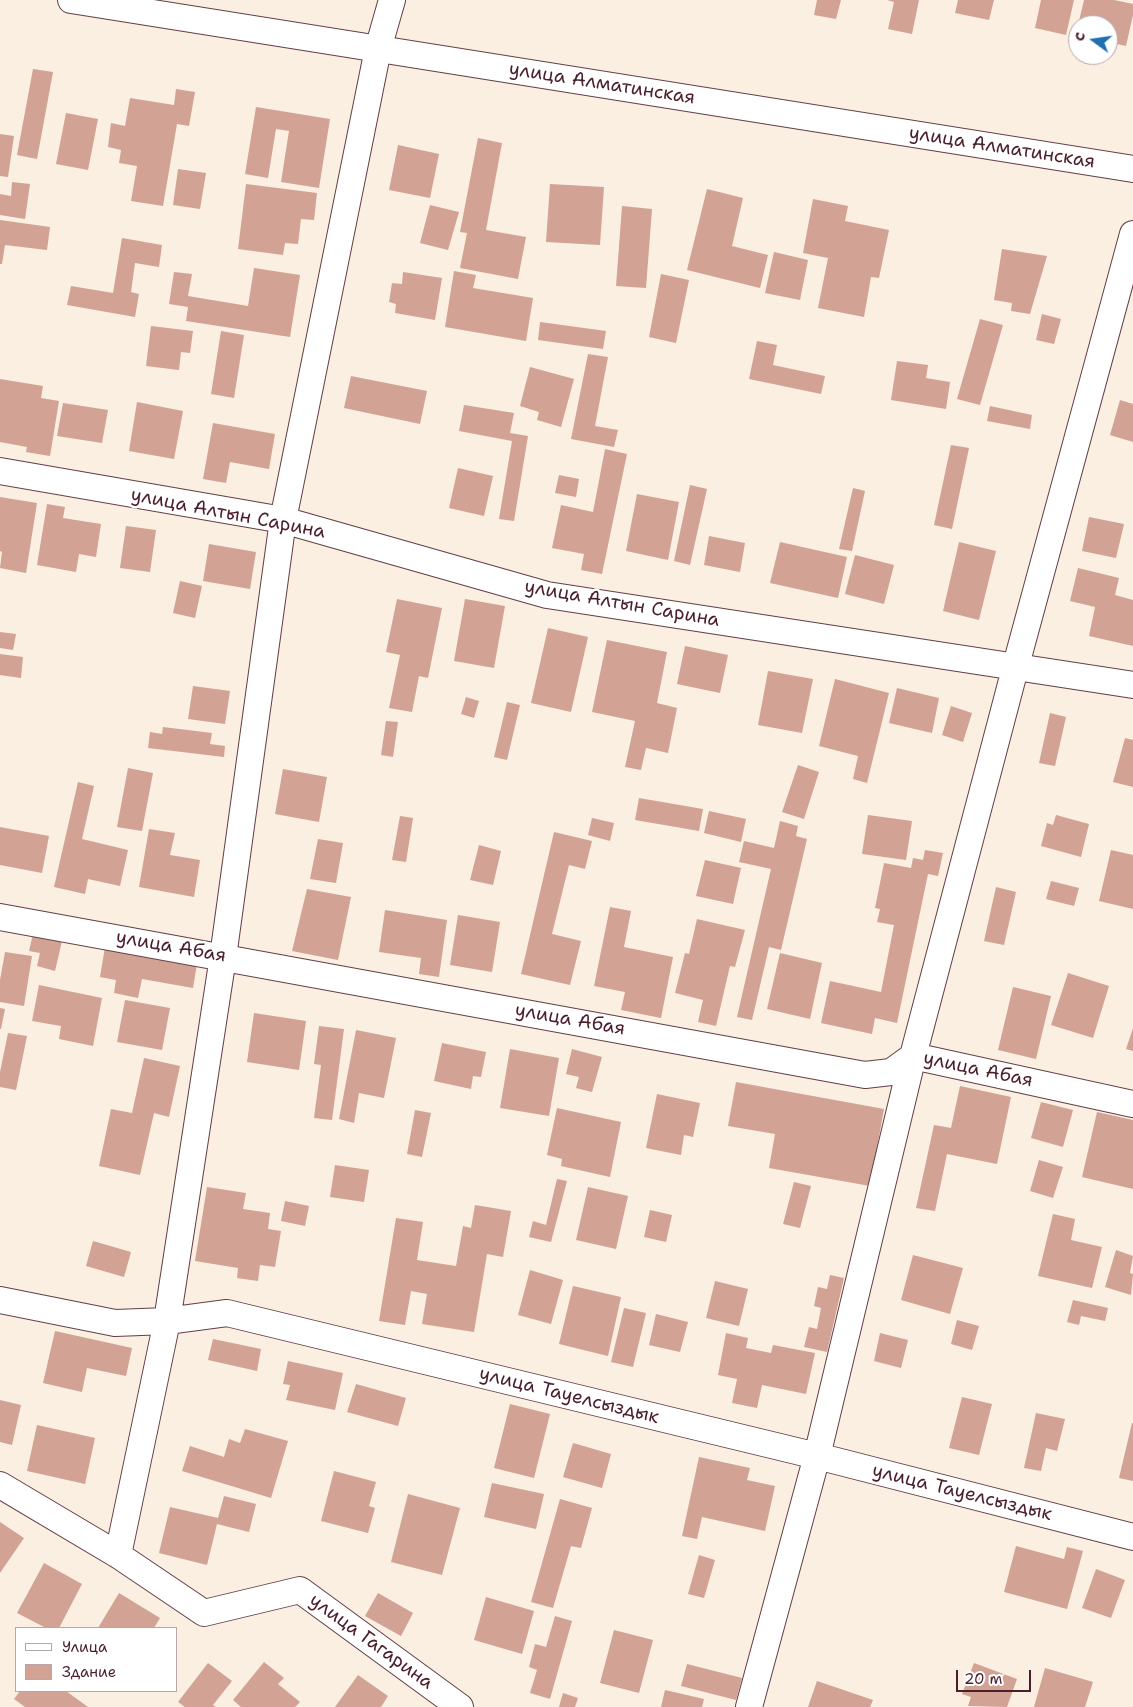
<!DOCTYPE html>
<html>
<head>
<meta charset="utf-8">
<style>
  body { margin:0 }
  #map { position:relative; width:1133px; height:1707px; overflow:hidden; background:#faefe1; font-family:"Shantell Sans",sans-serif }
  canvas { display:block }
  .legend { position:absolute; left:15px; top:1627px; width:162px; height:65px; box-sizing:border-box; background:#fff; border:1px solid #b7a5aa; margin:0; padding:6px 9px; list-style:none; font-size:15px; color:#4a1f2b }
  .legend li { display:flex; align-items:center; gap:10px; height:25px }
  .legend b { width:25px; border:1px solid #b7a5aa }
  .north { position:absolute; left:1068px; top:15px; width:50px; height:50px; box-sizing:border-box; background:#fff; border:1px solid #b7a5aa; border-radius:50%; rotate:284deg; font-size:14px; font-weight:700; line-height:20px; text-align:center; color:#4a1f2b }
  .north::after { content:''; display:block; margin:auto; width:18px; height:22px; background:#1f6fb2; clip-path:polygon(50% 0,100% 100%,50% 72%,0 100%) }
  .scale { position:absolute; left:956px; top:1670px; width:75px; height:22px; box-sizing:border-box; border:2px solid #4a1f2b; border-top:0; padding-left:6px; font-size:15px; line-height:18px; white-space:nowrap; color:#4a1f2b; -webkit-text-stroke:4px #fff; paint-order:stroke }
</style>
</head>
<body>
<div id="map">
<canvas width="1133" height="1707"></canvas>
<ul class="legend">
<li><b style="height:6px;background:#fff"></b>Улица</li>
<li><b style="height:14px;background:#d2a294"></b>Здание</li>
</ul>
<div class="north">С</div>
<div class="scale">20 m</div>
</div>
<script>
const ctx = document.querySelector('canvas').getContext('2d');
ctx.lineJoin = 'round';
function paint(path, color) { ctx.fillStyle = color; ctx.fill(path, 'evenodd'); }
const poly = rows => new Path2D(rows.map(r => 'M' + r).join(''));
function strokePath(path, color, width, dash) { ctx.strokeStyle = color; ctx.lineWidth = width; ctx.lineCap = dash ? 'butt' : 'round'; ctx.setLineDash(dash || []); ctx.stroke(path); }
function label(font, color, halo, rows, align = 'center') {
  ctx.font = font + ' "Shantell Sans",sans-serif'; ctx.lineWidth = 5; ctx.setLineDash([]); ctx.textBaseline = 'middle'; ctx.strokeStyle = halo; ctx.fillStyle = color; for (const [text, x, y, turn = 0] of rows) {
    ctx.save(); ctx.translate(x, y); ctx.rotate((+turn || 0) * Math.PI / 180); ctx.textAlign = isNaN(turn) ? turn : align; if (halo) ctx.strokeText(text, 0, 0); ctx.fillText(text, 0, 0); ctx.restore();
  }
}
const building = poly([
  [817,0,841,0,836,19,814,15],
  [887,0,919,0,912,34,888,29,894,2],
  [958,0,994,0,989,20,955,13],
  [1041,0,1074,0,1066,35,1035,28],
  [1084,0,1114,0,1133,4,1133,15,1126,46,1108,42,1108,25,1078,25],
  [33,69,53,72,37,159,17,155],
  [176,89,195,92,189,126,177,124,163,206,131,201,137,166,119,163,121,150,108,147,111,123,125,126,130,98,174,105],
  [256,107,330,119,319,188,281,182,289,131,276,129,268,178,245,174],
  [66,113,98,119,88,170,56,164],
  [0,134,14,136,8,177,0,176],
  [478,138,502,143,486,230,526,237,518,279,460,268,467,233,460,232],
  [398,145,439,154,430,198,389,190],
  [178,169,206,173,200,209,173,205],
  [12,182,30,184,25,219,0,215,0,194,11,196],
  [246,184,317,193,314,220,301,219,298,244,285,243,283,255,238,249],
  [550,184,604,187,600,245,546,242],
  [707,189,743,198,732,246,768,255,760,288,687,270],
  [813,199,848,206,845,221,889,230,879,278,871,277,864,317,818,308,828,258,803,253],
  [430,205,459,212,448,250,420,243],
  [622,206,652,209,646,288,616,286],
  [0,220,50,227,47,250,5,245,2,264,0,264],
  [122,238,162,245,159,267,135,263,131,292,139,294,135,317,67,305,71,286,113,293],
  [1002,249,1047,256,1030,314,1011,311,1012,303,994,300],
  [774,252,808,260,800,300,765,293],
  [254,268,300,275,290,337,186,321,188,307,169,304,174,272,192,274,188,296,248,306],
  [454,271,476,275,473,288,533,298,526,341,445,327],
  [403,272,442,278,435,320,395,313,396,304,389,302,392,283,402,284],
  [661,274,689,280,676,343,649,337],
  [1042,314,1061,319,1054,344,1036,340],
  [980,319,1003,325,980,405,957,399],
  [540,322,606,331,603,349,538,340],
  [151,326,193,331,190,353,181,352,179,370,146,366],
  [221,331,244,335,234,398,211,394],
  [757,341,777,345,773,365,825,376,821,394,749,379],
  [588,354,608,357,595,426,618,430,614,447,571,439],
  [897,361,928,365,926,378,950,382,946,409,891,400],
  [530,367,574,379,561,427,537,420,539,412,520,406],
  [351,376,427,391,420,424,344,408],
  [0,379,43,386,41,398,59,401,50,456,26,452,27,447,0,442],
  [1120,400,1133,404,1133,442,1110,435],
  [137,402,183,411,174,459,129,451],
  [63,403,108,410,102,443,57,436],
  [464,405,514,413,510,433,528,436,514,521,499,519,512,441,459,431],
  [990,406,1032,415,1030,429,987,421],
  [213,423,275,434,269,469,230,462,226,483,203,479],
  [951,445,969,448,952,529,934,525],
  [605,449,627,454,602,574,581,570,584,554,552,548,561,505,593,512],
  [458,468,493,476,484,516,449,508],
  [559,475,579,479,576,497,555,493],
  [690,485,707,489,690,565,674,561],
  [853,488,865,491,852,551,839,549],
  [637,494,679,502,668,560,626,551],
  [0,497,37,503,26,573,0,568,2,552,0,551],
  [47,504,65,507,63,518,101,524,96,557,79,554,76,572,37,565],
  [1089,517,1124,524,1116,558,1082,551],
  [126,526,156,530,150,572,120,568],
  [709,536,745,543,740,572,704,565],
  [780,542,847,557,838,598,770,583],
  [959,542,996,551,979,620,943,611],
  [209,544,256,552,250,589,203,581],
  [855,555,894,565,884,604,845,594],
  [1078,568,1119,578,1115,595,1133,600,1133,646,1089,636,1095,607,1070,601],
  [180,581,202,586,195,618,173,613],
  [397,599,442,608,428,678,419,676,412,712,389,708,400,655,386,652],
  [465,599,505,606,494,668,454,661],
  [548,628,588,637,571,712,531,703],
  [0,632,16,634,13,650,0,648],
  [607,640,667,652,657,703,677,708,668,753,646,748,641,770,625,767,635,721,592,712],
  [685,646,728,655,720,693,677,684],
  [0,654,23,657,21,678,0,675],
  [768,671,813,679,802,733,758,725],
  [835,679,889,693,867,783,853,779,858,756,819,746],
  [193,686,230,691,225,724,188,719],
  [897,688,939,698,932,733,889,723],
  [466,697,479,701,474,718,461,714],
  [507,702,520,705,507,760,494,757],
  [951,706,972,713,963,742,942,735],
  [1050,713,1066,717,1055,766,1039,763],
  [386,721,398,722,393,757,381,755],
  [163,727,212,733,210,744,225,746,224,757,148,748,150,732,162,734],
  [1125,738,1133,740,1133,787,1113,782],
  [798,765,819,772,804,819,782,812],
  [128,768,153,773,142,831,117,827],
  [283,769,327,777,319,822,275,814],
  [78,782,94,786,82,839,128,850,120,886,88,879,85,894,54,887],
  [639,798,703,809,699,831,635,820],
  [709,811,746,819,741,842,704,833],
  [868,815,912,821,906,860,862,854],
  [1056,815,1089,824,1081,857,1041,846,1047,823,1053,825],
  [400,816,413,818,406,862,392,860],
  [592,818,614,823,610,841,588,835],
  [780,821,798,826,796,836,807,839,781,950,769,947,752,1020,737,1017,771,869,739,862,744,841,774,848],
  [0,827,49,836,42,873,0,865],
  [149,829,175,833,170,855,200,860,194,897,139,887],
  [554,832,592,841,585,869,569,865,552,934,581,941,570,985,521,974],
  [318,839,343,843,336,883,310,879],
  [479,845,501,851,493,885,470,880],
  [925,850,943,853,938,876,928,874,897,1023,875,1018,872,1034,821,1023,830,981,881,992,894,925,877,922,880,909,875,908,884,863,911,868,913,858,923,860],
  [1111,850,1133,855,1133,909,1099,901],
  [705,860,741,868,733,904,696,896],
  [1051,881,1079,888,1074,906,1046,899],
  [996,887,1016,892,1004,945,984,941],
  [307,889,351,897,338,960,292,951],
  [610,907,631,911,624,947,673,957,661,1018,621,1010,625,992,594,986],
  [385,910,447,920,439,977,419,974,421,958,379,952],
  [458,915,500,922,492,972,450,965],
  [697,919,745,930,735,967,730,966,716,1026,698,1022,703,1000,675,993,685,953,689,954],
  [33,934,62,941,55,971,37,966,40,953,29,951],
  [105,947,197,964,193,988,142,979,138,998,114,993,116,980,100,977],
  [5,952,32,956,24,1006,0,1002,0,980],
  [780,953,822,963,810,1019,767,1009],
  [1068,973,1109,986,1093,1038,1051,1025],
  [39,985,102,998,93,1046,59,1039,61,1026,32,1021],
  [1013,987,1051,996,1036,1059,998,1050],
  [125,1000,170,1008,162,1050,117,1042],
  [0,1008,5,1009,1,1029,0,1029],
  [254,1013,306,1021,299,1070,247,1062],
  [319,1026,344,1029,332,1120,314,1118,321,1065,314,1064],
  [1133,1028,1133,1051,1126,1049],
  [356,1030,396,1038,384,1098,359,1093,354,1123,339,1119],
  [8,1033,27,1036,16,1090,0,1087,0,1072],
  [442,1043,486,1052,481,1077,473,1076,471,1089,434,1081],
  [510,1049,559,1058,549,1116,500,1108],
  [572,1049,602,1057,592,1092,576,1088,579,1077,566,1074],
  [144,1058,180,1066,169,1117,154,1113,140,1175,99,1166,111,1109,132,1113],
  [736,1082,884,1109,870,1186,769,1168,775,1134,728,1126],
  [960,1086,1011,1097,997,1164,947,1154,935,1211,916,1208,934,1125,951,1128],
  [657,1094,700,1103,693,1137,684,1135,681,1155,646,1148],
  [1041,1102,1073,1110,1063,1147,1031,1138],
  [557,1108,621,1122,610,1177,561,1166,562,1159,547,1155],
  [415,1110,431,1113,422,1157,407,1154],
  [1097,1112,1133,1120,1133,1189,1082,1177],
  [1039,1160,1063,1167,1053,1198,1030,1191],
  [335,1165,369,1170,364,1202,330,1197],
  [557,1179,567,1181,551,1242,529,1237,533,1221,546,1225],
  [794,1182,811,1186,800,1228,783,1224],
  [207,1187,246,1193,243,1209,270,1213,268,1229,281,1231,275,1267,260,1265,258,1281,237,1278,238,1268,195,1261],
  [588,1187,628,1196,616,1249,576,1240],
  [285,1201,309,1206,305,1226,281,1221],
  [475,1205,511,1211,503,1257,487,1254,474,1332,422,1324,427,1294,411,1291,405,1325,379,1321,396,1218,423,1222,417,1260,456,1266,463,1226,471,1228],
  [650,1210,672,1215,666,1242,644,1237],
  [1053,1214,1075,1219,1071,1240,1102,1247,1092,1288,1038,1276],
  [93,1241,131,1252,124,1277,86,1266],
  [1116,1250,1133,1256,1130,1273,1133,1274,1131,1295,1105,1287],
  [913,1255,963,1268,950,1314,901,1300],
  [530,1270,563,1280,551,1324,518,1315],
  [830,1275,844,1278,827,1352,804,1347,809,1327,817,1329,821,1308,814,1306,818,1287,827,1289],
  [715,1281,748,1289,739,1326,706,1318],
  [573,1286,621,1297,608,1356,559,1344],
  [1073,1300,1108,1308,1105,1321,1081,1316,1079,1325,1067,1322],
  [624,1308,646,1313,633,1367,611,1362],
  [656,1314,688,1322,680,1352,649,1345],
  [957,1320,979,1326,972,1350,951,1344],
  [55,1331,132,1348,126,1376,87,1368,82,1392,43,1383],
  [726,1333,748,1338,746,1348,771,1353,773,1345,815,1353,806,1394,762,1385,757,1408,732,1403,737,1379,718,1375],
  [880,1333,908,1340,901,1368,874,1361],
  [213,1339,261,1349,257,1371,208,1360],
  [288,1361,343,1373,335,1410,286,1400,290,1385,283,1384],
  [356,1384,406,1398,398,1426,347,1412],
  [962,1397,992,1404,979,1455,949,1448],
  [0,1400,21,1405,12,1445,0,1442],
  [510,1404,550,1414,534,1478,494,1468],
  [1036,1413,1065,1419,1057,1451,1046,1448,1041,1471,1024,1468],
  [1132,1423,1133,1423,1133,1481,1119,1478],
  [37,1425,95,1438,85,1484,27,1471],
  [245,1429,288,1441,271,1498,182,1471,190,1446,224,1457,229,1439,240,1443],
  [573,1443,611,1454,602,1488,563,1477],
  [699,1457,750,1468,747,1480,775,1486,765,1531,702,1517,697,1539,682,1536],
  [334,1471,376,1482,369,1506,375,1508,368,1533,321,1521],
  [492,1483,544,1494,536,1529,484,1517],
  [408,1494,460,1508,442,1575,391,1562],
  [224,1496,256,1504,249,1532,217,1524,207,1565,159,1553,170,1507,218,1518],
  [560,1499,592,1508,581,1548,571,1546,553,1608,531,1602],
  [0,1522,24,1538,0,1573],
  [1016,1546,1064,1559,1067,1547,1083,1551,1067,1609,1004,1592],
  [699,1555,715,1560,704,1598,688,1594],
  [44,1563,82,1584,59,1628,46,1628,17,1613],
  [1096,1569,1125,1580,1111,1618,1082,1608],
  [119,1593,160,1618,154,1628,98,1628],
  [378,1593,413,1613,401,1636,365,1616],
  [486,1597,534,1611,522,1654,474,1640],
  [555,1616,572,1621,550,1699,530,1693,537,1670,529,1667,535,1644,546,1647],
  [614,1630,653,1640,639,1693,600,1683],
  [264,1662,284,1678,278,1684,300,1702,295,1707,241,1707,233,1700],
  [208,1663,232,1681,213,1705,216,1707,185,1707,178,1702],
  [974,1663,1017,1679,1007,1707,968,1706,971,1697,962,1694],
  [687,1664,742,1678,736,1700,681,1686],
  [1045,1668,1093,1682,1085,1707,1034,1707],
  [358,1675,388,1696,381,1707,335,1707],
  [817,1681,873,1700,870,1707,808,1707],
  [665,1690,704,1699,702,1707,661,1707],
  [20,1691,66,1691,88,1707,25,1707,14,1699],
  [563,1693,578,1698,575,1707,559,1707]
]);
const minor = poly([
  [71,0,1133,169],
  [0,471,283,520,547,595,1133,685],
  [0,917,865,1075,891,1072,913,1056,1133,1104],
  [0,1300,115,1323,167,1321,227,1313,817,1456,1133,1537],
  [0,1485,118,1555,204,1613,300,1590,460,1707],
  [118,1555,167,1321,223,957,283,520,378,49,392,0],
  [749,1707,817,1456,913,1056,1016,665,1133,234]
]);
const streetNames = [
  ["улица Алматинская",602,84,9],
  ["улица Алматинская",1002,148,9],
  ["улица Алтын Сарина",228,514,11],
  ["улица Алтын Сарина",622,604,10],
  ["улица Абая",171,947,10],
  ["улица Абая",570,1020,10],
  ["улица Абая",978,1070,12],
  ["улица Тауелсыздык",569,1396,14],
  ["улица Тауелсыздык",962,1493,14],
  ["улица Гагарина",371,1642,36]
];
paint(building, '#d2a294');
strokePath(minor, '#643e46', 28);
strokePath(minor, '#fff', 26);
label('19px', '#4a1f2b', '#fff', streetNames);
</script>
</body>
</html>
